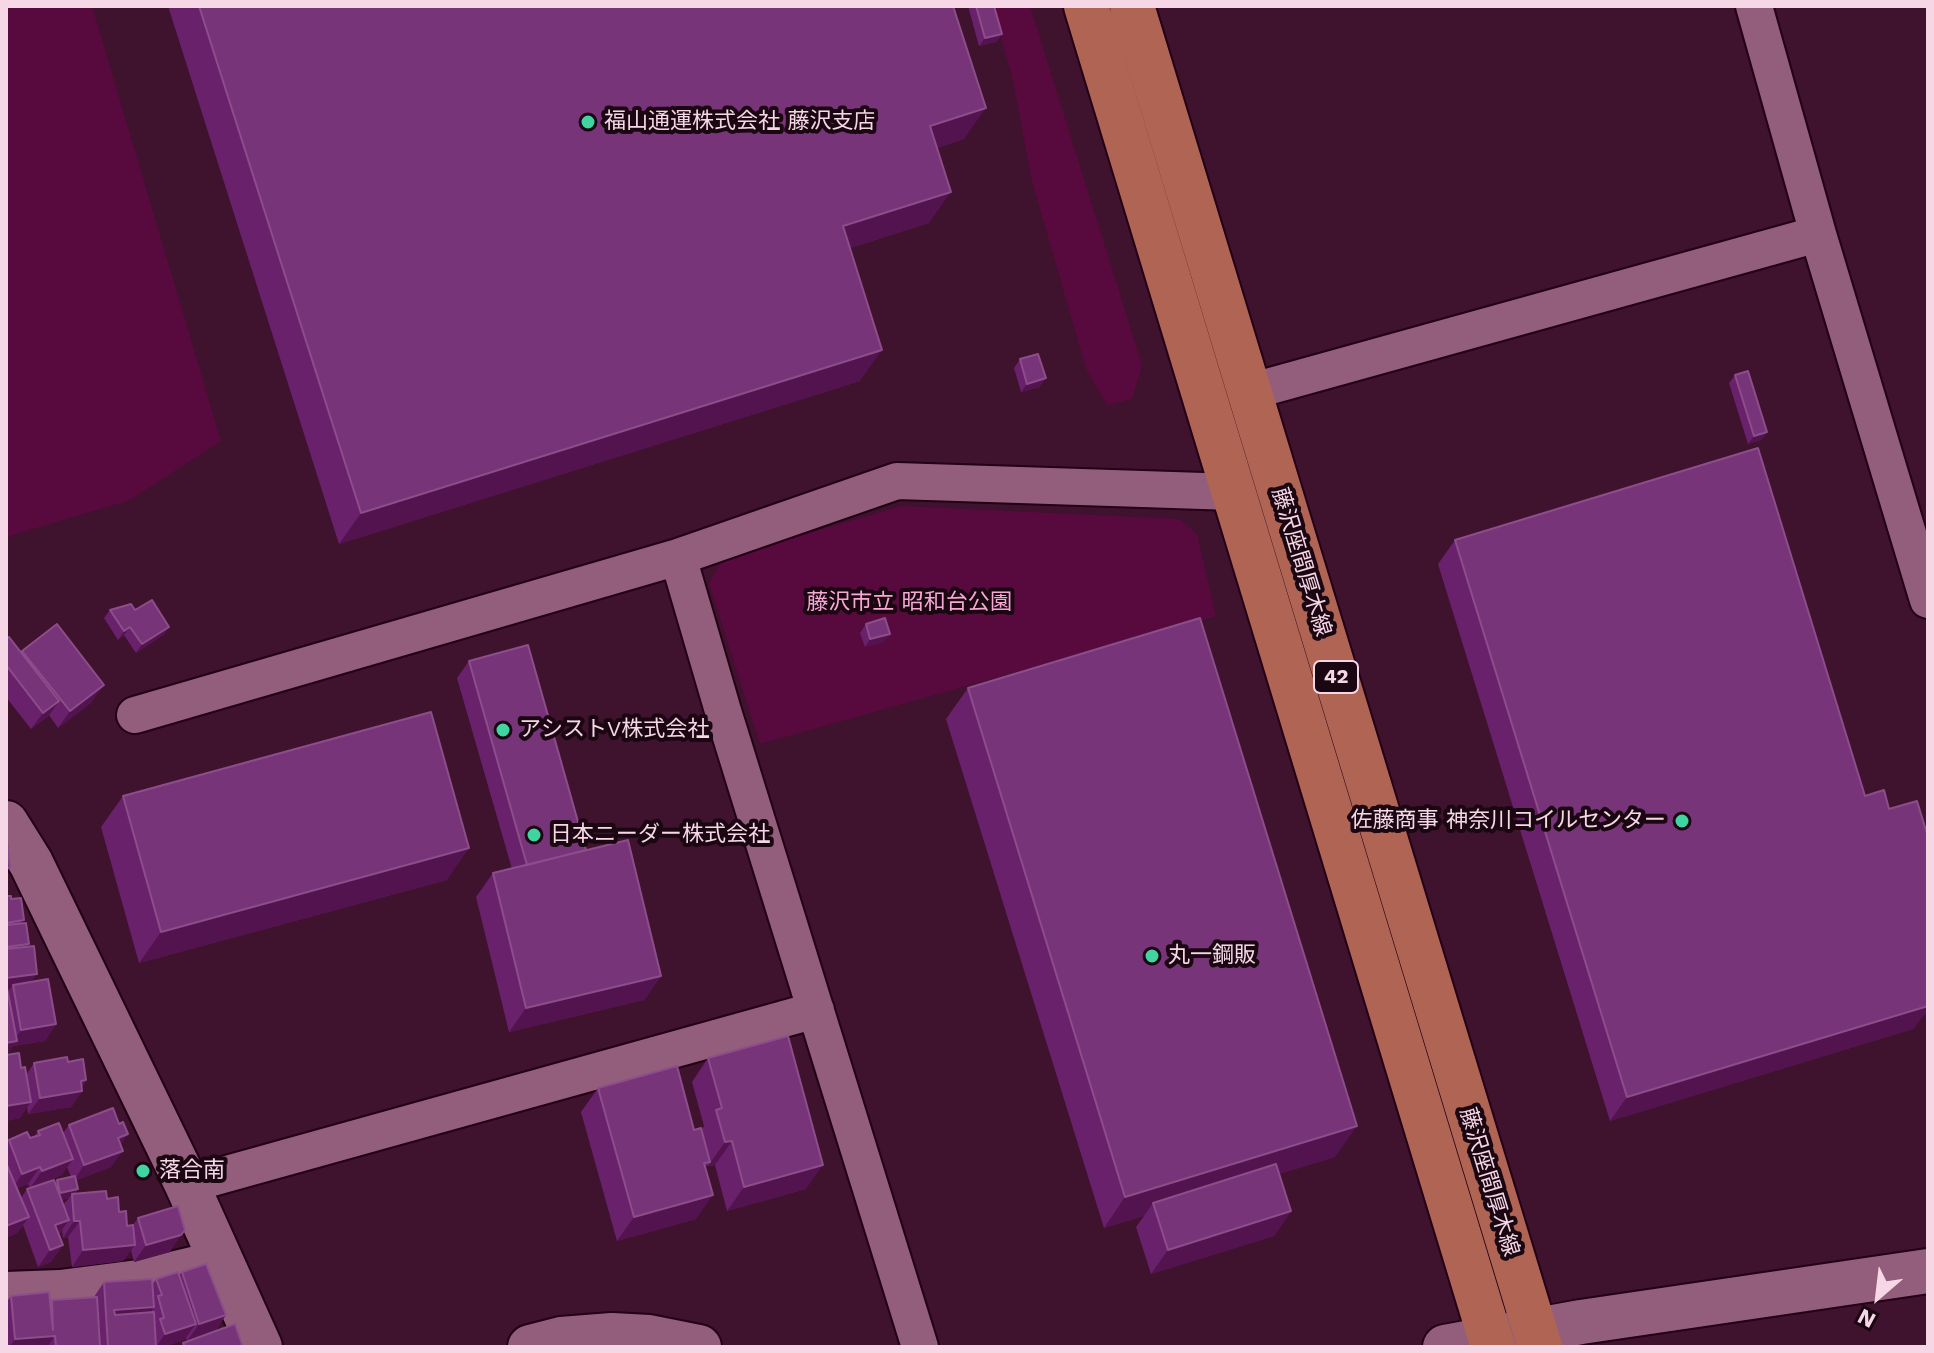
<!DOCTYPE html>
<html>
<head>
<meta charset="utf-8">
<style>
  body { margin:0 }
  #map { position:relative; width:1934px; height:1353px; overflow:hidden; background:#3f122e; font-family:"Work Sans",sans-serif }
  canvas { display:block }
  .frame { position:absolute; inset:0; border:8px solid #f5d7e6; pointer-events:none }
  .north { position:absolute; left:1838px; top:1257px; width:80px; height:80px; -webkit-text-stroke:6px #1a0712; paint-order:stroke; rotate:208deg; font-size:22px; font-weight:700; line-height:32px; text-align:center; color:#f5d7e6 }
  .north::after { content:''; display:block; margin:auto; width:28px; height:36px; background:#f5d7e6; clip-path:polygon(50% 0,100% 100%,50% 72%,0 100%) }
</style>
</head>
<body>
<div id="map">
<canvas width="1934" height="1353"></canvas>
<div class="frame"></div>
<div class="north">N</div>
</div>
<script>
const ctx = document.querySelector('canvas').getContext('2d');
ctx.lineJoin = 'round';
function paint(path, color) { ctx.fillStyle = color; ctx.fill(path, 'evenodd'); }
const poly = rows => new Path2D(rows.map(r => 'M' + r).join(''));
function strokePath(path, color, width, dash) { ctx.strokeStyle = color; ctx.lineWidth = width; ctx.lineCap = dash ? 'butt' : 'round'; ctx.setLineDash(dash || []); ctx.stroke(path); }
function label(font, color, halo, rows, align = 'center') {
  ctx.font = font + ' "Work Sans","Noto Sans JP",sans-serif'; ctx.lineWidth = 8; ctx.setLineDash([]); ctx.textBaseline = 'middle'; ctx.strokeStyle = halo; ctx.fillStyle = color; for (const [text, x, y, turn = 0] of rows) {
    ctx.save(); ctx.translate(x, y); ctx.rotate((+turn || 0) * Math.PI / 180); ctx.textAlign = isNaN(turn) ? turn : align; if (halo) ctx.strokeText(text, 0, 0); ctx.fillText(text, 0, 0); ctx.restore();
  }
}
const green = poly([
  [6,6,92,6,221,441,130,500,6,537],
  [992,6,1030,6,1142,365,1132,399,1107,405,1086,369,1032,181,1012,76],
  [902,506,1179,519,1197,534,1216,616,760,744,709,583,724,558]
]);
const minor = poly([
  [1754,6,1818,234,1928,600],
  [1249,392,1818,234],
  [678,557,723,711,920,1347],
  [135,715,678,557,897,481,1234,492],
  [187,1185,816,1010],
  [6,1290,60,1288,138,1278,222,1258]
]);
const tertiary = poly([
  [6,823,31,863,187,1185,260,1347],
  [530,1347,561,1339,612,1335,649,1337,699,1347],
  [1445,1347,1581,1322,1928,1271]
]);
const primary = poly([
  [1086,6,1493,1347],
  [1132,6,1540,1347]
]);
const wall = poly([
  [168,6,953,6,964,139,937,148,929,223,850,248,860,381,339,544],
  [968,6,994,6,1002,34,996,42,979,46],
  [1020,359,1040,387,1021,392,1014,368],
  [1735,375,1767,432,1761,440,1748,444,1729,383],
  [1455,540,1865,796,1923,1016,1913,1029,1610,1121,1438,564],
  [110,610,135,610,169,627,163,635,136,653,124,635,118,640,104,618],
  [866,624,884,642,865,647,860,633],
  [6,640,21,652,22,651,92,702,58,728,49,715,31,729,6,697],
  [469,661,586,850,661,976,644,1000,509,1032,476,897,493,873,512,869,457,678],
  [968,688,1335,1157,1279,1174,1291,1211,1274,1236,1151,1274,1136,1227,1144,1216,1104,1228,946,719],
  [123,796,447,880,139,963,101,827],
  [6,896,11,899,22,923,31,982,56,1024,45,1041,13,1046,7,1055,21,1068,26,1075,34,1063,68,1062,86,1080,82,1087,82,1091,71,1107,28,1114,27,1107,20,1118,6,1121],
  [708,1058,806,1189,727,1211,715,1165,708,1166,707,1165,705,1168,696,1219,617,1241,581,1112,598,1088,694,1130,701,1130,704,1126,692,1082],
  [119,1124,128,1134,120,1145,111,1167,76,1180,78,1189,75,1194,107,1199,119,1212,127,1226,133,1225,138,1218,170,1252,134,1262,131,1250,123,1261,72,1267,68,1237,63,1238,62,1230,59,1235,63,1245,51,1262,38,1267,23,1225,17,1233,6,1238,6,1143,9,1140,34,1137,38,1131,63,1133,69,1125],
  [67,1167,71,1177,57,1180,55,1183,27,1189,21,1198,17,1188,28,1184,30,1188,62,1175],
  [69,1198,63,1205,61,1200],
  [182,1272,226,1315,215,1331,243,1347,181,1347,183,1343,208,1334,187,1341,186,1338,184,1340,164,1347,6,1347,6,1303,11,1296,50,1303,52,1300,94,1297,104,1282,152,1285,156,1279,179,1275]
]);
const shadedWall = poly([
  [1002,34,996,42,979,46,985,38],
  [986,108,964,139,909,157,930,126],
  [951,192,929,223,821,257,843,226],
  [882,350,860,381,339,544,361,513],
  [1046,378,1040,387,1021,392,1027,384],
  [1767,432,1761,440,1748,444,1754,436],
  [130,627,124,635,118,640,124,631],
  [169,627,163,635,136,653,142,644],
  [890,634,884,642,865,647,870,639],
  [104,685,92,702,58,728,70,711],
  [59,701,48,717,31,729,43,713],
  [469,848,447,880,139,963,161,932],
  [29,944,17,961,6,962,6,947],
  [37,974,25,990,13,985,8,992,6,993,6,978],
  [661,976,644,1000,509,1032,526,1008],
  [1928,995,1928,1014,1923,1016,1913,1029,1610,1121,1627,1097],
  [56,1024,45,1041,13,1046,6,1057,6,1043,13,1042,21,1030],
  [86,1080,78,1091,82,1091,71,1107,28,1114,40,1098],
  [31,1102,20,1118,6,1121,6,1106],
  [1357,1126,1335,1157,1156,1212,1153,1203,1144,1216,1104,1228,1125,1197],
  [128,1134,116,1151,118,1138],
  [732,1141,715,1165,708,1166,725,1142],
  [123,1151,111,1167,73,1182,84,1165],
  [73,1159,62,1175,30,1188,42,1171],
  [823,1165,806,1189,727,1211,744,1187],
  [40,1167,28,1184,11,1191,22,1174],
  [78,1189,72,1197,72,1194,69,1198,54,1202,60,1193],
  [713,1195,696,1219,617,1241,634,1217],
  [1291,1211,1274,1236,1151,1274,1168,1250],
  [29,1217,17,1233,6,1238,6,1226],
  [69,1220,57,1237,55,1225],
  [74,1221,80,1221,68,1237,63,1238],
  [181,1235,170,1252,134,1262,146,1245],
  [63,1245,51,1262,38,1267,50,1250],
  [135,1245,123,1261,72,1267,83,1250],
  [154,1307,142,1324,107,1326,114,1310],
  [226,1315,214,1332,187,1341,199,1324],
  [196,1324,184,1340,164,1347,156,1347,165,1334],
  [55,1336,47,1347,9,1347,15,1339]
]);
const building = poly([
  [199,6,953,6,986,108,930,126,951,192,843,226,882,350,361,513,199,6],
  [976,6,994,6,1002,34,985,38,976,6],
  [1038,354,1046,378,1027,384,1020,359,1038,354],
  [1748,371,1767,432,1754,436,1735,375,1748,371],
  [1758,448,1865,796,1884,790,1889,809,1917,801,1928,837,1928,1006,1627,1097,1455,540,1758,448],
  [152,600,169,627,142,644,130,627,124,631,110,610,131,604,135,610,152,600],
  [885,618,890,634,870,639,866,624,885,618],
  [1200,618,1357,1126,1125,1197,968,688,1200,618],
  [57,624,104,685,70,711,22,651,57,624],
  [9,637,59,701,43,713,6,665,6,640,9,637],
  [528,645,586,850,527,865,469,661,528,645],
  [431,712,469,848,161,932,123,796,431,712],
  [6,830,10,868,6,868,6,830],
  [628,840,661,976,526,1008,493,873,628,840],
  [6,896,11,896,11,899,21,898,24,920,6,923,6,896],
  [26,923,29,944,6,947,6,925,26,923],
  [34,946,37,974,6,978,6,949,34,946],
  [48,979,56,1024,21,1030,13,985,48,979],
  [6,988,7,988,17,1041,6,1043,6,988],
  [788,1036,823,1165,744,1187,732,1141,725,1142,716,1110,722,1108,708,1058,788,1036],
  [19,1053,21,1068,25,1067,31,1102,6,1106,6,1055,19,1053],
  [67,1057,68,1062,83,1059,86,1080,81,1081,82,1091,40,1098,34,1063,67,1057],
  [677,1066,694,1130,701,1128,710,1162,704,1163,713,1195,634,1217,598,1088,677,1066],
  [113,1108,119,1124,123,1122,128,1134,118,1138,123,1151,84,1165,69,1125,113,1108],
  [59,1123,73,1159,42,1171,40,1167,22,1174,9,1140,27,1132,30,1138,40,1135,38,1131,59,1123],
  [6,1163,29,1217,6,1226,6,1163],
  [1276,1164,1291,1211,1168,1250,1153,1203,1276,1164],
  [75,1176,78,1189,60,1193,57,1180,75,1176],
  [54,1180,69,1220,55,1225,63,1245,50,1250,27,1189,54,1180],
  [106,1191,107,1199,118,1197,119,1212,126,1211,127,1226,133,1225,135,1245,83,1250,80,1221,74,1221,72,1194,106,1191],
  [178,1206,185,1230,181,1235,146,1245,138,1218,178,1206],
  [206,1264,226,1315,199,1324,182,1272,206,1264],
  [178,1272,196,1324,165,1334,160,1319,164,1318,158,1296,162,1295,156,1279,178,1272],
  [152,1279,154,1307,114,1310,115,1315,154,1312,156,1347,108,1347,104,1282,152,1279],
  [49,1292,53,1330,52,1300,97,1297,100,1347,56,1347,55,1336,15,1339,11,1296,49,1292],
  [235,1324,243,1347,185,1347,183,1343,235,1324]
]);
const markers = [
  [588,122,8,"#3fd4a2"],
  [503,730,8,"#3fd4a2"],
  [1682,821,8,"#3fd4a2"],
  [534,835,8,"#3fd4a2"],
  [1152,956,8,"#3fd4a2"],
  [143,1171,8,"#3fd4a2"]
];
const shields = [
  [1336,677,44]
];
const shieldNames = [
  ["42",1336,677]
];
const poiNames = [
  ["福山通運株式会社 藤沢支店",604,122],
  ["アシストV株式会社",519,730],
  ["佐藤商事 神奈川コイルセンター",1666,821,"right"],
  ["日本ニーダー株式会社",550,835],
  ["丸一鋼販",1168,956],
  ["落合南",159,1171]
];
const streetNames = [
  ["藤沢座間厚木線",1301,562,73],
  ["藤沢座間厚木線",1489,1182,73]
];
const parkNames = [
  ["藤沢市立 昭和台公園",909,603]
];
paint(green, '#580a3e');
strokePath(minor, '#230016', 40);
strokePath(tertiary, '#230016', 48);
strokePath(primary, '#230016', 48);
strokePath(minor, '#935e7b', 36);
strokePath(tertiary, '#935e7b', 44);
strokePath(primary, '#b06454', 44);
paint(wall, '#6a216c');
paint(shadedWall, '#52134e');
paint(building, '#783479');
strokePath(building, '#8c4e8a', 2);
for (const [x, y, r, color] of markers) { const dot = new Path2D(); dot.arc(x, y, r, 0, 2 * Math.PI); ctx.fillStyle = color; ctx.fill(dot); strokePath(dot, '#1a0712', 3); }
for (const [x, y, w] of shields) { const box = new Path2D(); box.roundRect(x - w / 2, y - 16, w, 32, 6); ctx.fillStyle = '#1a0712'; ctx.fill(box); strokePath(box, '#f5d7e6', 2); }
label('bold 20px', '#f5d7e6', null, shieldNames);
label('22px', '#f5d7e6', '#1a0712', poiNames, 'left');
label('22px', '#f5d7e6', '#1a0712', streetNames);
label('22px', '#f5a8d2', '#1a0712', parkNames);
</script>
</body>
</html>
